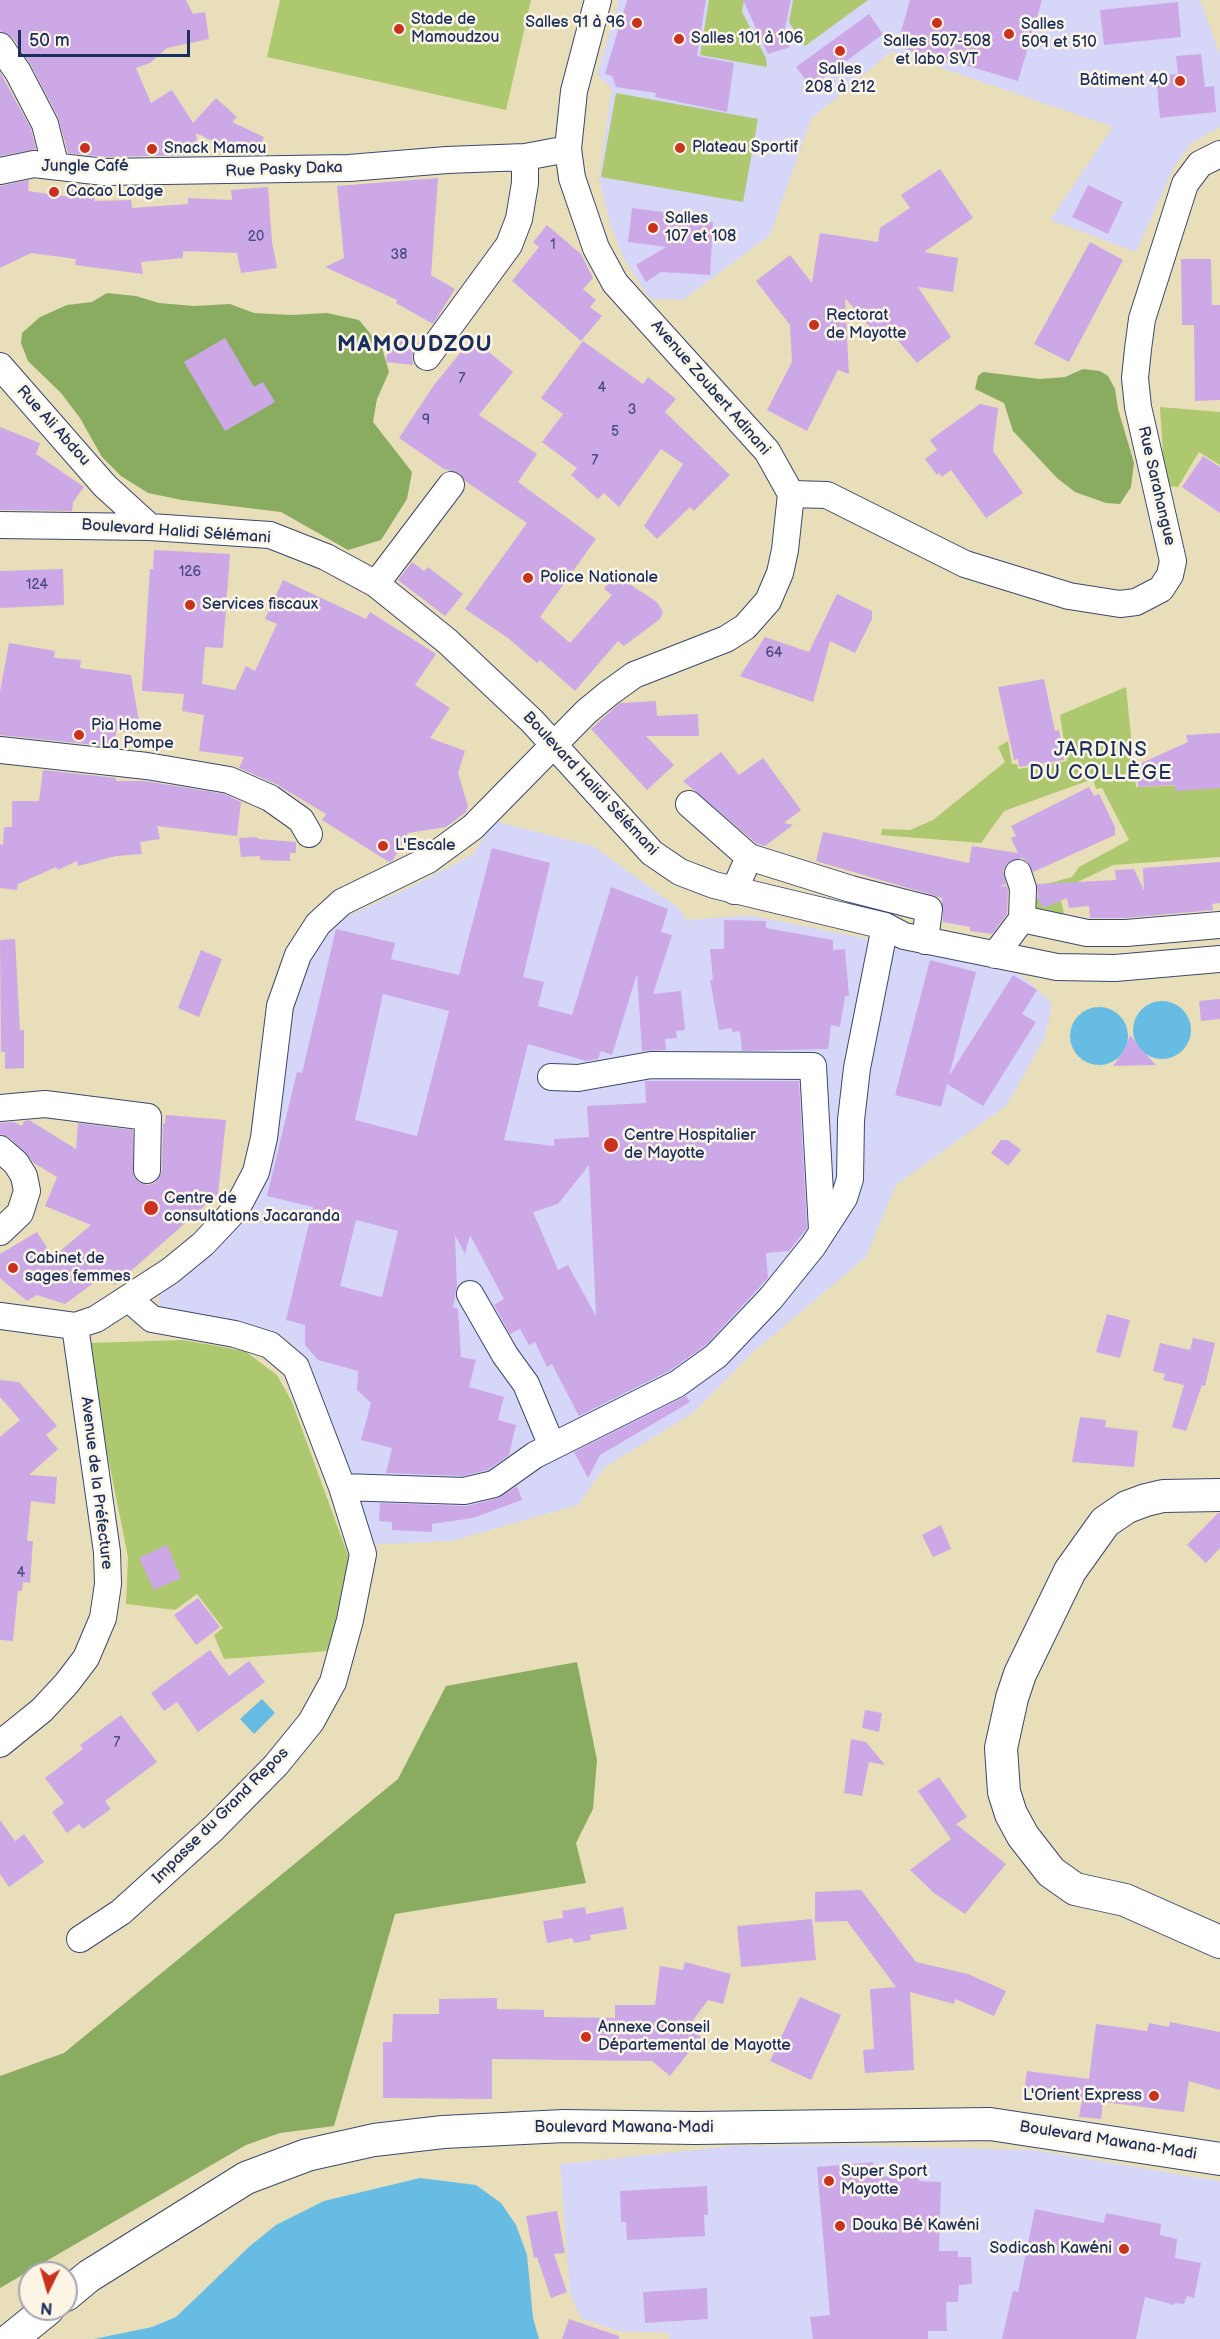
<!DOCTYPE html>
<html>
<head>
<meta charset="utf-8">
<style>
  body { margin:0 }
  #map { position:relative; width:1220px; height:2339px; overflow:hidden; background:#e8deb9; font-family:"Balsamiq Sans",sans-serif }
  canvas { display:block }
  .north { position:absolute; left:18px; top:2261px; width:60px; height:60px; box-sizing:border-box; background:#fcf5e5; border:2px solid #a2a6af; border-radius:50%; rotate:185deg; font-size:16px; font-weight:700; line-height:24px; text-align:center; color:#1b2f5e }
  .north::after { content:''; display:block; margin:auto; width:21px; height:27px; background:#c8321e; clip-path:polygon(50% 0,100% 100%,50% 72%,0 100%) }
  .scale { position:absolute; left:18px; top:30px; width:172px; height:27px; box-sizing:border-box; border:3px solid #1b2f5e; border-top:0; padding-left:8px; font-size:18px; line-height:21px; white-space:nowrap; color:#1b2f5e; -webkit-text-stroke:4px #fcf5e5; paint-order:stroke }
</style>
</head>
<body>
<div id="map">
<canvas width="1220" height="2339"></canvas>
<div class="north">N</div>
<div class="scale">50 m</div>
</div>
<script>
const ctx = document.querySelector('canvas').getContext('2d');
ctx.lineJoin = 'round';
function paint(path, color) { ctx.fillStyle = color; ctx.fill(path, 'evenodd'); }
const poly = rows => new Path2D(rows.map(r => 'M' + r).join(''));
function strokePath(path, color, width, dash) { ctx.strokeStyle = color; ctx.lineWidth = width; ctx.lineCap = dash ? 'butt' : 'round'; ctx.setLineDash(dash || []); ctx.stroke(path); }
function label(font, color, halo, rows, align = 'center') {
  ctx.font = font + ' "Balsamiq Sans",sans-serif'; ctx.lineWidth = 5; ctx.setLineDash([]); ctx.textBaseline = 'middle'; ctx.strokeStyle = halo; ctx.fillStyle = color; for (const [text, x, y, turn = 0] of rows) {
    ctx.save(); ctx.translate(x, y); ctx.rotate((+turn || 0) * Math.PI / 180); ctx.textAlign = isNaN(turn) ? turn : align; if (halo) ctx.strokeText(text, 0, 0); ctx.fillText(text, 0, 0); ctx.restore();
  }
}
const built = poly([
  [619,0,1200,0,1220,55,1220,127,1192,143,1174,167,1136,252,1050,220,1113,127,892,51,811,119,770,235,683,300,650,299,624,259,610,224,599,179,612,88,597,75],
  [494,821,593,846,680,909,686,920,750,915,945,955,1021,975,1052,1003,1045,1037,1007,1105,896,1185,866,1257,751,1354,693,1413,605,1467,578,1505,452,1541,362,1545,305,1367,295,1346,276,1332,161,1309,158,1306,160,1294,228,1236,253,1209,282,1098,294,1009,317,944,337,921,413,886,473,854],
  [845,2145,1033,2150,1220,2181,1220,2339,670,2339,669,2333,617,2331,581,2318,570,2293,560,2164,733,2146]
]);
const green = poly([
  [280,0,531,0,506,110,267,57],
  [709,0,744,0,742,12,766,58,767,67,700,55],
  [793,0,868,0,805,46,789,22],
  [616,93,758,119,743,202,601,177],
  [1160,407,1220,412,1220,465,1199,452,1178,487,1165,486],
  [1126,687,1136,787,1220,784,1220,857,1113,865,1059,891,1065,919,1032,911,1043,885,1072,877,1079,867,1129,840,1102,788,1096,789,1093,779,1004,811,981,843,881,835,882,829,910,830,933,820,1005,762,998,747,1008,741,1012,764,1017,764,1018,769,1067,761,1060,715],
  [183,1340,245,1351,277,1375,292,1402,349,1558,329,1651,224,1659,214,1635,223,1628,197,1594,175,1610,126,1604,128,1557,107,1452,90,1343]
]);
const forest = poly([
  [107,293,136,296,159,303,194,306,230,304,254,313,291,315,327,313,359,320,382,348,389,372,377,399,373,422,412,472,407,499,381,540,348,550,281,512,182,500,148,493,121,476,102,457,80,418,61,393,28,361,21,343,22,333,40,317,67,305,92,302],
  [1083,369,1100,371,1108,376,1115,389,1118,409,1134,463,1131,487,1120,504,1106,503,1075,492,1057,478,1013,431,1004,403,975,389,978,376,983,372,1040,379,1065,377],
  [577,1662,597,1760,593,1809,576,1843,586,1883,395,1914,334,2126,280,2133,246,2145,0,2288,0,2076,64,2053,398,1779,446,1686]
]);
const water = poly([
  '1133 1030a29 29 0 1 1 58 0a29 29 0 1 1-58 0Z',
  '1070 1036a29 29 0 1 1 58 0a29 29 0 1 1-58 0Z',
  [262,1699,275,1713,254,1734,240,1719],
  [420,2178,476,2185,501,2203,516,2225,527,2255,533,2318,539,2339,94,2339,152,2327,176,2317,250,2246,276,2225,324,2201]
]);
const building = poly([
  [0,0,186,0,193,14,205,12,209,39,167,48,150,63,136,68,151,103,172,90,193,123,216,98,237,117,232,122,264,137,256,155,241,155,196,133,198,155,105,157,68,153,58,117,31,65,12,37,0,31],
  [627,0,706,0,697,56,734,63,727,112,655,97,656,93,616,87,612,76,605,74],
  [743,0,791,0,784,33,790,47,768,54],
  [910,0,1042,0,1018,81,958,63,957,66,897,46],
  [1178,2,1181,37,1104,45,1100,10],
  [869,14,883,34,811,87,796,67],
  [1201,54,1205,87,1214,86,1216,112,1160,118,1156,76,1178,74,1176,56],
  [0,72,31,129,36,149,0,156],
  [940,169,973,218,924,252,958,258,953,292,918,287,951,337,917,363,890,331,880,339,845,298,849,374,838,370,807,431,767,410,792,362,790,325,756,281,790,255,812,283,820,233,878,242,880,228,910,208,901,195],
  [438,178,431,275,455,289,433,324,396,303,397,300,325,267,344,258,337,186],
  [29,180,28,191,71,197,73,184,93,186,95,201,131,200,132,208,188,204,188,198,232,200,231,190,268,187,272,242,277,268,241,273,237,253,183,251,183,258,141,262,143,274,75,265,76,259,31,253,0,268,0,186],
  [1088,185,1123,202,1108,234,1072,217],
  [632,208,677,214,677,220,713,222,710,275,661,272,646,282,636,265,666,247,628,242],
  [547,225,581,254,593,278,583,289,596,300,590,307,602,316,581,341,512,281,539,247,533,242],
  [1090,242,1123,260,1069,362,1034,344],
  [1181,259,1211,259,1212,305,1220,305,1220,400,1195,401,1194,325,1182,325],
  [225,338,254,387,263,382,275,402,225,431,184,362],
  [389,339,419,342,412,355,413,365,386,362],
  [583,341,643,384,648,377,676,399,665,412,730,475,694,511,690,507,657,539,644,526,683,464,661,449,619,507,604,493,598,499,571,475,577,468,542,442,563,414,541,398],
  [465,347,484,348,513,372,479,415,537,454,518,482,596,539,540,617,570,643,612,595,604,589,614,574,657,602,663,612,660,619,624,646,618,641,575,691,540,660,537,663,508,638,465,609,527,523,465,481,460,473,444,469,399,438,434,385],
  [980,404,998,408,993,451,1023,493,986,518,951,470,942,477,939,473,937,475,925,459,937,450,930,440],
  [0,427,40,443,36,454,84,487,73,502,72,511,0,510],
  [1203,456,1220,467,1220,513,1182,487],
  [154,550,230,554,223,648,205,647,202,684,235,690,246,666,255,671,277,624,265,619,283,580,366,619,370,612,436,654,415,685,450,708,430,738,465,751,458,773,468,806,466,812,446,827,408,833,393,860,389,862,322,820,326,814,276,784,239,768,244,757,199,751,204,715,182,711,184,694,142,691,150,569,153,569],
  [412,562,424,571,428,567,463,594,445,616,398,580],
  [63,569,64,605,0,608,0,571],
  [837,594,872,611,872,619,855,653,830,641,813,702,740,676,765,637,809,652],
  [9,643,55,651,54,658,81,660,80,668,131,675,141,733,116,731,115,747,0,735,0,692],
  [1044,679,1055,731,1059,730,1064,760,1019,767,1018,759,1014,760,998,687],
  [656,701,657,716,698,714,699,736,646,736,674,765,647,790,591,729,620,703],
  [1220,733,1220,788,1175,791,1175,785,1138,787,1137,765,1188,742,1186,735],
  [721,752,739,775,763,758,801,810,784,823,793,825,765,846,757,844,683,781],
  [43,770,116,778,116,781,145,781,225,794,241,802,237,836,157,826,160,839,140,842,142,854,116,856,78,866,77,861,58,870,56,867,18,884,17,890,0,888,0,844,3,845,4,827,12,827,12,801,39,801],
  [1089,787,1094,796,1099,794,1115,827,1115,835,1033,872,1028,862,1022,858,1007,863,1003,871,1006,884,1000,887,1007,886,1008,890,1007,914,992,934,970,931,970,927,943,922,942,898,816,861,823,832,969,863,972,846,1018,853,1011,838,1016,836,1011,826],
  [257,837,258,839,296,842,296,853,290,853,290,861,260,860,260,856,241,857,239,838],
  [492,848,550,863,523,977,544,982,538,1006,572,1015,611,887,668,909,661,932,672,935,653,994,681,991,685,1030,676,1031,677,1038,665,1039,666,1050,642,1051,637,974,612,1055,601,1051,598,1059,586,1061,528,1044,504,1140,554,1146,554,1139,589,1137,587,1106,646,1103,645,1081,799,1081,807,1228,789,1251,766,1253,768,1278,706,1345,669,1371,579,1416,552,1364,547,1367,535,1342,529,1345,520,1329,510,1334,494,1305,504,1299,470,1235,465,1254,455,1235,457,1286,453,1307,458,1309,461,1357,476,1360,469,1387,504,1397,498,1420,516,1425,509,1455,488,1470,463,1476,386,1473,392,1448,361,1440,371,1403,357,1390,358,1371,318,1360,305,1345,305,1325,286,1320,313,1207,267,1196,297,1072,302,1073,336,929,395,943,391,959,459,975],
  [383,994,449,1011,417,1136,355,1120],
  [589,1165,596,1316,568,1265,558,1270,533,1212,558,1204],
  [356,1220,398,1231,382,1297,340,1286],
  [1220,862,1220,903,1212,904,1213,910,1125,918,1090,918,1089,906,1069,908,1067,898,1044,908,1038,900,1037,884,1116,880,1115,870,1134,869,1144,891,1143,868],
  [724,920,766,921,766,928,833,940,833,950,845,949,849,996,845,996,840,1027,831,1025,828,1049,742,1051,740,1031,732,1032,732,1028,719,1030,710,980,713,980,710,949,724,949],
  [15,939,20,1030,24,1030,24,1068,5,1069,5,1052,1,1052,0,940],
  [201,950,222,959,199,1017,178,1008],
  [930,960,976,972,949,1076,1013,975,1037,990,1022,1014,1036,1022,983,1106,947,1084,941,1107,895,1095],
  [1220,999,1220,1019,1201,1021,1199,1001],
  [1130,1035,1140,1048,1156,1065,1113,1066,1125,1049],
  [166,1115,226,1120,218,1194,115,1285,106,1274,65,1304,37,1295,27,1301,0,1278,0,1254,37,1232,53,1257,91,1225,45,1206,57,1177,34,1163,10,1138,0,1134,0,1123,14,1122,22,1126,24,1121,29,1120,76,1149,78,1123,133,1130,134,1177,139,1182,147,1185,155,1183,162,1171,163,1123,165,1124],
  [1001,1140,1008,1140,1021,1150,1008,1166,991,1153],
  [1107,1314,1130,1320,1120,1358,1096,1352],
  [1193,1338,1215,1343,1205,1386,1202,1385,1186,1431,1172,1427,1184,1385,1163,1380,1165,1374,1153,1371,1160,1343,1190,1350],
  [0,1380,19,1382,57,1426,46,1435,58,1449,29,1475,57,1477,55,1504,31,1501,27,1541,33,1541,30,1583,23,1582,22,1591,18,1591,13,1641,0,1640,0,1437,20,1420,0,1397],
  [686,1396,690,1402,600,1455,588,1478,574,1452],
  [1080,1417,1106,1420,1105,1427,1138,1431,1134,1467,1072,1462],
  [517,1486,522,1500,473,1518,432,1524,432,1532,392,1530,392,1522,379,1521,380,1503,467,1506,498,1498],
  [1218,1513,1220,1513,1220,1548,1206,1563,1187,1545],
  [941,1525,951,1549,933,1557,922,1535],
  [167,1545,181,1578,154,1590,139,1558],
  [198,1598,220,1627,196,1645,174,1615],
  [210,1650,229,1676,249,1661,265,1682,198,1732,177,1702,164,1711,151,1693],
  [865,1710,882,1713,879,1732,862,1728],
  [121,1715,157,1762,105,1801,111,1809,83,1829,79,1824,67,1833,52,1812,64,1803,45,1778,83,1749,80,1745],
  [851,1739,866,1742,885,1765,869,1762,862,1796,844,1793],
  [939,1777,967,1817,956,1824,1006,1864,965,1914,934,1893,910,1870,951,1839,918,1791],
  [0,1820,15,1841,24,1834,44,1862,9,1887,0,1874],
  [861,1890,916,1962,968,1974,1006,1991,994,2016,955,1999,954,2004,910,1992,914,2070,865,2073,863,2050,874,2049,870,1989,896,1987,847,1921,815,1922,815,1892],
  [585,1907,586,1914,623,1907,627,1929,590,1935,591,1940,574,1943,572,1938,547,1943,543,1921,563,1918,562,1911],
  [812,1919,816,1960,741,1967,737,1926],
  [685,1962,731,1974,723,2004,708,2000,688,2027,701,2037,670,2076,652,2061,492,2059,492,2099,383,2098,383,2042,392,2042,393,2014,439,2014,439,1999,497,1998,497,2009,544,2010,544,2017,615,2018,615,2005,655,2005,660,1966,683,1970],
  [800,1997,841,2015,811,2080,770,2061],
  [1170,2022,1220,2032,1220,2090,1189,2081,1184,2112,1103,2102,1101,2119,1079,2117,1082,2100,1024,2091,1027,2071,1089,2079,1096,2024,1147,2031,1149,2023,1169,2027],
  [873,2162,874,2176,919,2178,919,2181,941,2182,939,2251,958,2251,958,2257,971,2257,972,2284,959,2285,958,2302,946,2302,947,2331,928,2331,928,2339,813,2339,810,2317,830,2315,817,2167],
  [707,2186,708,2215,704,2215,705,2236,627,2240,626,2222,621,2222,620,2191],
  [1035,2209,1104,2223,1106,2213,1161,2224,1160,2235,1177,2239,1175,2258,1201,2263,1194,2298,1187,2296,1184,2304,1175,2303,1174,2305,1145,2297,1136,2339,1002,2339,1013,2291,1018,2292],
  [557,2211,565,2253,554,2254,567,2292,551,2298,537,2257,534,2258,526,2216],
  [707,2288,708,2319,645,2323,643,2292],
  [569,2319,619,2336,619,2339,562,2339]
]);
const minor = poly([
  [0,46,18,72,45,124,55,164],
  [0,171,34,164,104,172,349,168,447,160,525,157,568,149],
  [427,357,509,245,519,219,525,183,525,157],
  [0,366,105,486,150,527],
  [791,494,827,495,965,564,1069,596,1120,604,1136,602,1161,589,1170,575,1173,561,1138,407,1135,378,1138,349,1142,319,1185,184,1200,164,1220,154],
  [0,525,150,527,270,535,326,557,376,584,447,641,532,721,652,853,680,872,714,885,885,926,904,936,1057,967,1115,968,1220,959],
  [376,584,451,485],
  [0,750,147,766,229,780,270,798,301,820,309,834],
  [689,804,749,857],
  [1018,873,1023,888,1022,919],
  [734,891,749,857,851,889,929,909,925,941],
  [995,955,1022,919,1087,933,1126,933,1220,925],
  [551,1077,578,1078,651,1065,813,1066,822,1230],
  [0,1108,45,1104,148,1117,147,1170],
  [0,1149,16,1163,24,1176,27,1191,20,1213,0,1232],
  [470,1294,505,1355,526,1384,552,1446],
  [0,1316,75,1326,96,1319,170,1271,203,1244,237,1208,256,1172,264,1138,280,1006,298,955,318,924,342,902,428,860,473,827,586,712,609,693,634,675,726,639,745,627,768,601,780,573,785,550,791,494,767,451,615,283,596,248,572,178,568,149,574,91,598,0],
  [342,1487,464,1491,494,1484,535,1455,677,1384,716,1356,771,1298,813,1246,844,1198,850,1179,851,1120,857,1068,885,926],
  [0,1744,42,1710,67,1683,86,1658,103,1618,108,1584,107,1552,75,1326],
  [80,1939,121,1912,214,1828,276,1765,311,1722,333,1682,350,1620,363,1554,342,1487,296,1367,270,1345,235,1334,152,1319,129,1299]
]);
const major = poly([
  [1220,1495,1163,1496,1146,1500,1127,1507,1105,1522,1070,1571,1020,1674,1012,1698,1001,1748,1004,1792,1011,1814,1023,1836,1051,1872,1075,1889,1125,1900,1220,1942],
  [66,2295,89,2276,246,2178,307,2155,374,2140,443,2132,564,2126,695,2128,990,2124,1220,2159],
  [11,2339,48,2309]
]);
const markers = [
  [637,23,6,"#c8321e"],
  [937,23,6,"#c8321e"],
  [399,29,6,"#c8321e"],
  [1009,34,6,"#c8321e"],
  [679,39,6,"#c8321e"],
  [840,51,6,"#c8321e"],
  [1180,81,6,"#c8321e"],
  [85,148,6,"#c8321e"],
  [680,148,6,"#c8321e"],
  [152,149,6,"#c8321e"],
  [54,192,6,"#c8321e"],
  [653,228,6,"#c8321e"],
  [814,325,6,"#c8321e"],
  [528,578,6,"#c8321e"],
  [190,605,6,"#c8321e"],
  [79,735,6,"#c8321e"],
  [383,846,6,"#c8321e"],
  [611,1145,8,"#c8321e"],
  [151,1208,8,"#c8321e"],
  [13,1268,6,"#c8321e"],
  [586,2037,6,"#c8321e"],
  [1154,2096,6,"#c8321e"],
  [829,2181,6,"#c8321e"],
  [840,2226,6,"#c8321e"],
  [1124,2249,6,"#c8321e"]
];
const numberNames = [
  ["20",256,237],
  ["1",553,245],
  ["38",399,255],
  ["7",462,379],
  ["4",602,388],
  ["3",632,410],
  ["9",426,420],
  ["5",615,432],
  ["7",595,461],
  ["126",190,572],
  ["124",37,585],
  ["64",774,653],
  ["4",21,1573],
  ["7",117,1743]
];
const poiNames = [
  ["Stade de",411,20],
  ["Mamoudzou",411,38],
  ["Salles 91 à 96",625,23,"right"],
  ["Salles",1021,25],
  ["509 et 510",1021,43],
  ["Salles 101 à 106",691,39],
  ["Salles 507-508",937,42,"center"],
  ["et labo SVT",937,60,"center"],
  ["Salles",840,70,"center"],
  ["208 à 212",840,88,"center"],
  ["Bâtiment 40",1168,81,"right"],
  ["Plateau Sportif",692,148],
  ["Snack Mamou",164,149],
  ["Jungle Café",85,167,"center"],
  ["Cacao Lodge",66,192],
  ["Salles",665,219],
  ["107 et 108",665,237],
  ["Rectorat",826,316],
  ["de Mayotte",826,334],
  ["Police Nationale",540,578],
  ["Services fiscaux",202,605],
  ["Pia Home",91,726],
  ["- La Pompe",91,744],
  ["L'Escale",395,846],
  ["Centre Hospitalier",624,1136],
  ["de Mayotte",624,1154],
  ["Centre de",164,1199],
  ["consultations Jacaranda",164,1217],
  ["Cabinet de",25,1259],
  ["sages femmes",25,1277],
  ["Annexe Conseil",598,2028],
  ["Départemental de Mayotte",598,2046],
  ["L'Orient Express",1142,2096,"right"],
  ["Super Sport",841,2172],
  ["Mayotte",841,2190],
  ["Douka Bé Kawéni",852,2226],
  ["Sodicash Kawéni",1112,2249,"right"]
];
const streetNames = [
  ["Rue Pasky Daka",284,170,-2],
  ["Avenue Zoubert Adinani",710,388,49],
  ["Rue Ali Abdou",53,426,48],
  ["Rue Sarahangue",1156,486,77],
  ["Boulevard Halidi Sélémani",176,532,4],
  ["Boulevard Halidi Sélémani",590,784,47],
  ["Avenue de la Préfecture",96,1483,83],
  ["Impasse du Grand Repos",221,1816,-45],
  ["Boulevard Mawana-Madi",624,2128],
  ["Boulevard Mawana-Madi",1108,2141,9]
];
const quarterNames = [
  ["JARDINS",1101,751],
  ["DU COLLÈGE",1101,774]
];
const districtNames = [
  ["MAMOUDZOU",415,345]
];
paint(built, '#d6d7f8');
paint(green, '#adc86e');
paint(forest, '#8aac61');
paint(water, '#66bce3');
paint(building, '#cda8e7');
strokePath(minor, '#3a496c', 28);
strokePath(major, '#3a496c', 34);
strokePath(minor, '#fff', 26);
strokePath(major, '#fff', 32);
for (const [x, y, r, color] of markers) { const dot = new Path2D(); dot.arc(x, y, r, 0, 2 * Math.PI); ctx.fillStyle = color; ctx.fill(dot); strokePath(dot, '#fcf5e5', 2); }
label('14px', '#484d80', null, numberNames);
label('16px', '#1b2f5e', '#fcf5e5', poiNames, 'left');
label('16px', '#1b2f5e', '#fcf5e5', streetNames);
ctx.letterSpacing = '1.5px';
label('20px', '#1b2f5e', '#fcf5e5', quarterNames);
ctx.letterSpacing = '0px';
ctx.letterSpacing = '1.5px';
label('bold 22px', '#1b2f5e', '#fcf5e5', districtNames);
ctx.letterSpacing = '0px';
</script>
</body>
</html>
